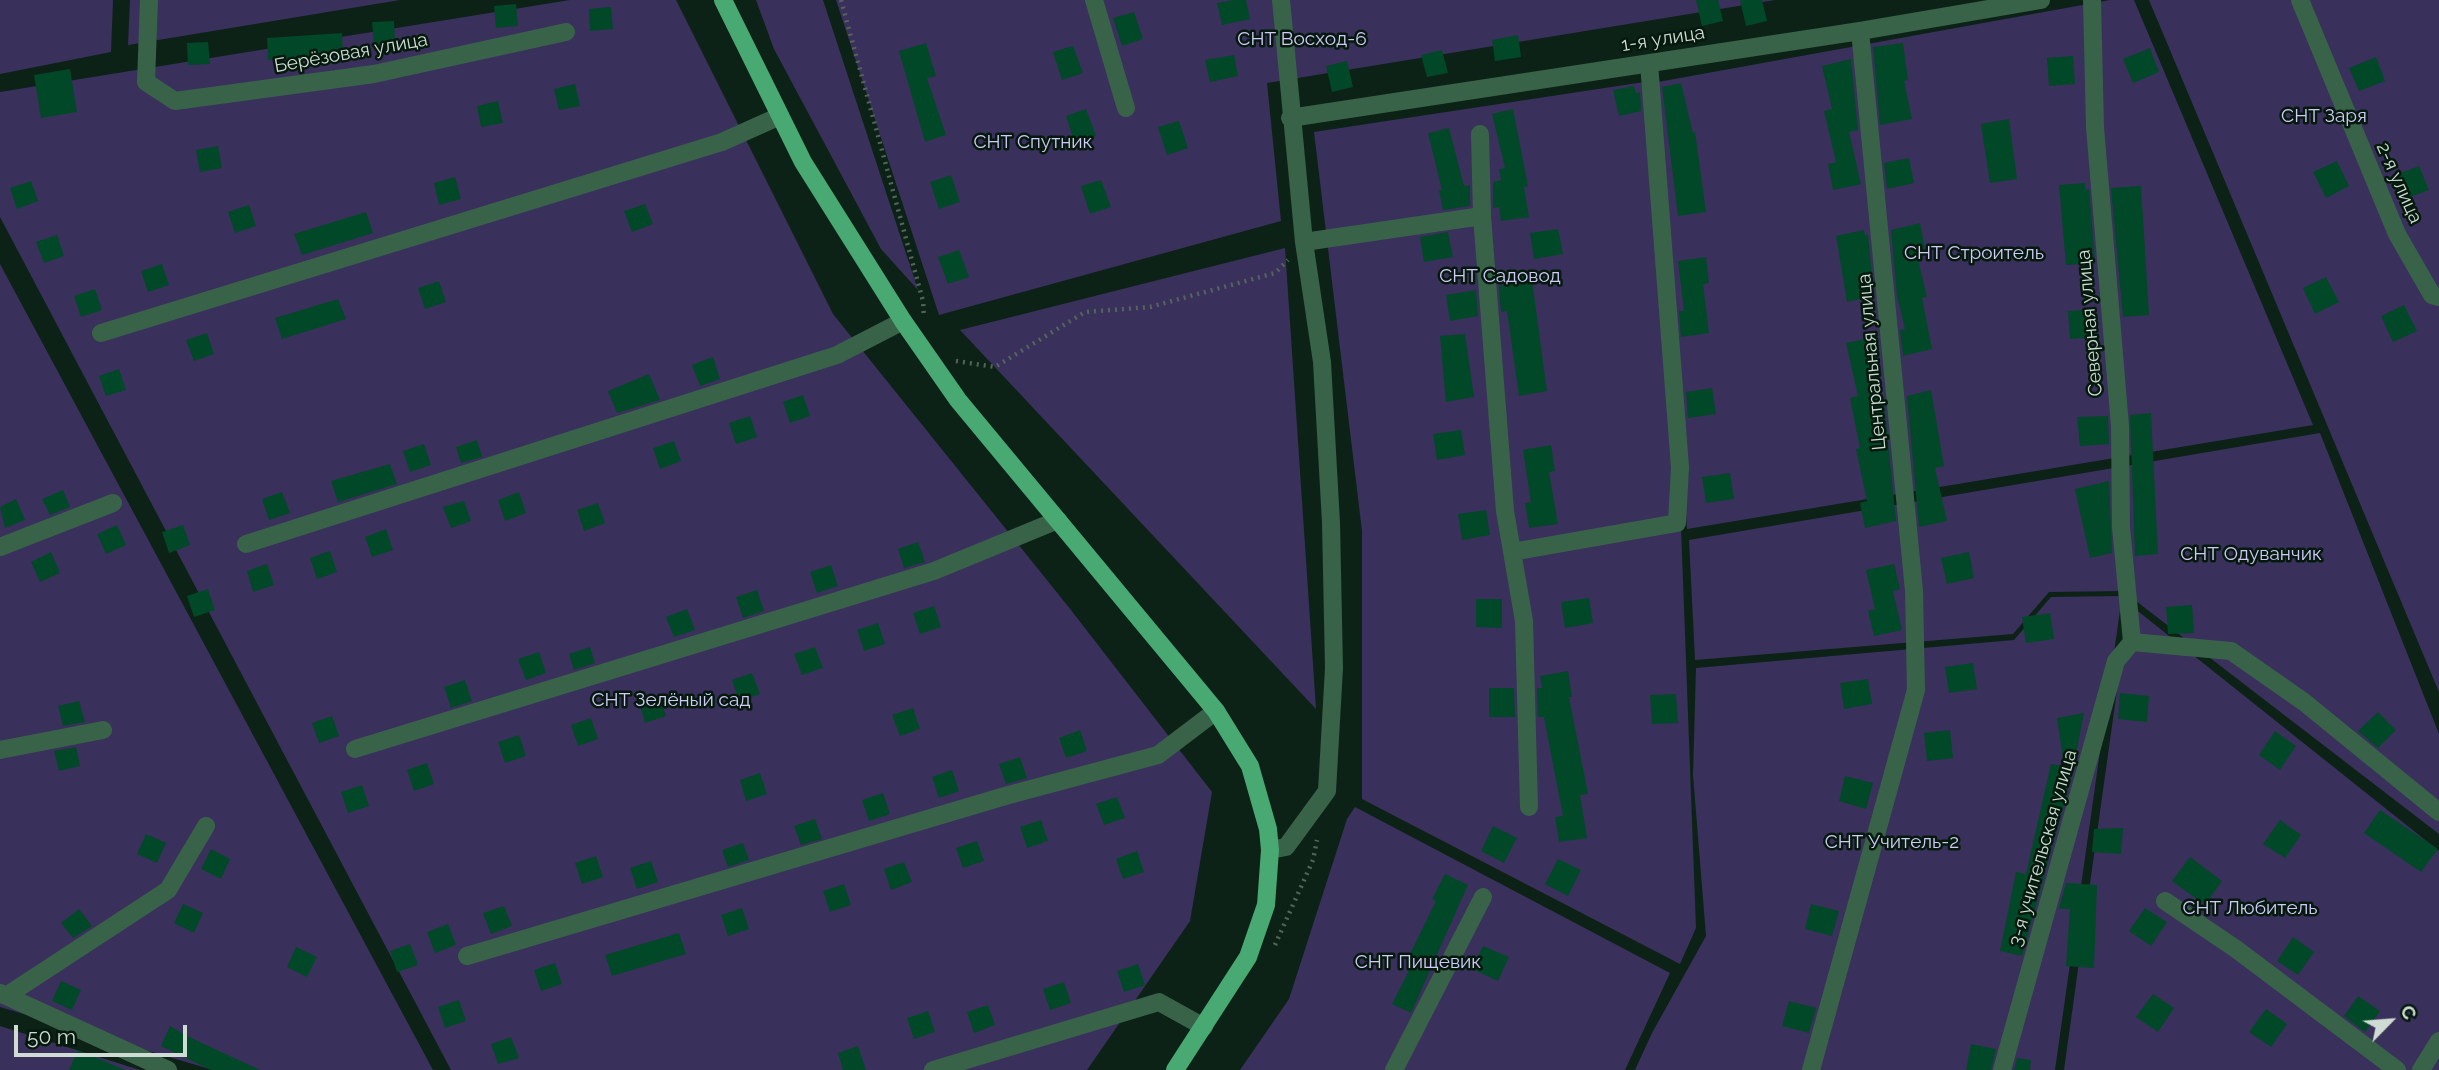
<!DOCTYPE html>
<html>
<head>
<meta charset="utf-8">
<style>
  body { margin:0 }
  #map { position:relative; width:2439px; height:1070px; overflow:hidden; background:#0d2216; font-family:Raleway,sans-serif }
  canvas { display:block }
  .north { position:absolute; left:2355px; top:986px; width:70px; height:70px; -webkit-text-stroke:5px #05190d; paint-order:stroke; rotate:65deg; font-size:19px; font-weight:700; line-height:28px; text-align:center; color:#cfdcd3 }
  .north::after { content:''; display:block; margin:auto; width:24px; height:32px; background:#cfdcd3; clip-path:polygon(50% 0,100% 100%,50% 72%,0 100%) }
  .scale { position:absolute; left:14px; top:1025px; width:173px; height:32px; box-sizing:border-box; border:4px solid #cfdcd3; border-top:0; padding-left:9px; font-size:21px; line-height:24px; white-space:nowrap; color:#cfdcd3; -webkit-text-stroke:5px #05190d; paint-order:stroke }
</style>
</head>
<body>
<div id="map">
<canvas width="2439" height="1070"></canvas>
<div class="north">С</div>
<div class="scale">50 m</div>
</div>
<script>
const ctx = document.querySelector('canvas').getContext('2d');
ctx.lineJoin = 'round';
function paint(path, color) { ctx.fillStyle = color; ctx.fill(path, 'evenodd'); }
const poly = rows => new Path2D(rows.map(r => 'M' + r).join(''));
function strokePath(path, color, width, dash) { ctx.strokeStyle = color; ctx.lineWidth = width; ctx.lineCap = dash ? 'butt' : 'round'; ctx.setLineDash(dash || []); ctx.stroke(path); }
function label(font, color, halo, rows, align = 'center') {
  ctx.font = font + ' Raleway,sans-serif'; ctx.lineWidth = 5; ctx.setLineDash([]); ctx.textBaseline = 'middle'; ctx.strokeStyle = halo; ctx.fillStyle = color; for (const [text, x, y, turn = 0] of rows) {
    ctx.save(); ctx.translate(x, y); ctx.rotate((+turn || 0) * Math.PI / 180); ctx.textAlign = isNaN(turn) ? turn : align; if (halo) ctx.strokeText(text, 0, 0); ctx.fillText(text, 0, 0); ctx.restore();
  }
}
const green = poly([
  [0,0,113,0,111,52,0,74],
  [130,0,400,0,128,45],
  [570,0,676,0,833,314,1067,605,1212,792,1190,921,1087,1070,451,1070,0,217,0,92],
  [756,0,823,0,918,290,881,249,774,49],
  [836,0,1775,0,1267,83,1281,221,939,315],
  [2110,0,2134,0,2313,425,1687,529,1658,82],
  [2149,0,2439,0,2439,692],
  [1651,81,1675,367,1696,928,1680,964,1362,799,1362,531,1314,132],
  [1285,248,1316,709,960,330],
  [0,264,433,1070,213,1070,0,1007],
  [2320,433,2439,734,2439,834,2123,591,2049,592,2013,634,1695,660,1689,540],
  [2122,596,2055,1070,1635,1070,1652,1033,1706,936,1693,775,1696,668,2014,640,2051,597],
  [2129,604,2439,851,2439,1070,2064,1070],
  [1355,807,1670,973,1625,1070,1240,1070,1289,999,1347,819],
  [0,1026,140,1070,0,1070]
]);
const building = poly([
  [1233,0,1246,0,1250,19,1222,25,1217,3],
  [1696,0,1718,0,1723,21,1702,26],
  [1740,0,1762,0,1767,21,1746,26],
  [516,4,518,26,496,28,494,6],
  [611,7,613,29,590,31,589,9],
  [1134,12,1143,39,1122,46,1113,18],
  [394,21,395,43,374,44,372,22],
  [342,33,343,55,268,60,267,38],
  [1518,35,1521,57,1495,61,1492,40],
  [208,42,210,64,188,65,187,43],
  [926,43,936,76,927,78,946,135,925,142,899,51],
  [1903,43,1908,80,1904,81,1912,119,1880,125,1873,47],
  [1073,46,1083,73,1062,80,1053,52],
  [2150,48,2159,72,2133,83,2123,59],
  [1442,50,1448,73,1427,77,1421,55],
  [1234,55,1238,76,1210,82,1205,60],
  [2073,56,2075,84,2049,86,2047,58],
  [2376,57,2385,81,2359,91,2349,68],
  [1851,59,1858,130,1849,132,1861,184,1833,190,1828,164,1836,162,1824,111,1832,109,1822,66],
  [1347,61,1353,87,1332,92,1326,66],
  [70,69,77,112,41,118,34,75],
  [1681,83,1693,133,1695,132,1706,212,1678,216,1662,87],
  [575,84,580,106,559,110,554,89],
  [1634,86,1636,93,1640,92,1641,111,1619,116,1613,90],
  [498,101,503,123,481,127,477,106],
  [1086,109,1096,136,1075,144,1066,116],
  [1513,109,1528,186,1524,187,1529,217,1501,221,1499,207,1493,208,1493,182,1501,180,1499,169,1505,168,1492,114],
  [2009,119,2017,179,1990,183,1981,124],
  [1179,121,1188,148,1167,155,1158,127],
  [1449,128,1464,186,1470,185,1470,206,1443,210,1439,190,1442,190,1428,133],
  [218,146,222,168,200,172,196,150],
  [1909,158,1914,183,1887,189,1884,163],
  [2337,161,2349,186,2326,198,2313,172],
  [2419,166,2429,190,2402,200,2393,176],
  [951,175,960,202,939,209,930,182],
  [455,177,461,199,439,205,434,183],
  [1101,180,1111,207,1090,214,1081,186],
  [31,181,38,201,17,209,10,188],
  [2085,183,2085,190,2089,189,2095,263,2066,265,2059,185],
  [2141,186,2149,315,2123,317,2111,188],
  [645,204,653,224,632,232,624,211],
  [249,205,256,226,235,233,228,212],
  [366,212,373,233,302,255,294,234],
  [1920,223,1925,249,1916,251,1927,297,1922,298,1932,349,1903,356,1900,330,1905,329,1897,296,1891,230],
  [1558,229,1563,254,1534,259,1530,233],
  [1864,230,1865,235,1868,235,1874,296,1847,302,1836,236],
  [1448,232,1453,257,1424,262,1420,237],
  [57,235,64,256,44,263,36,242],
  [959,250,969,277,948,284,938,257],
  [1706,257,1709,283,1703,284,1709,333,1681,337,1679,311,1684,311,1678,261],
  [162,264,169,285,148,292,141,271],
  [1531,273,1547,391,1519,396,1507,311,1501,312,1499,286,1504,285,1503,277],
  [2326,277,2339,302,2315,314,2303,288],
  [439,281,446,302,425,309,418,288],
  [95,289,102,310,81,317,74,296],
  [1476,290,1478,316,1450,321,1446,295],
  [338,299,346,319,282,339,275,318],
  [2404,305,2417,331,2393,342,2381,316],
  [2094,309,2096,337,2070,339,2068,311],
  [207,333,214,354,194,361,186,340],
  [1465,334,1474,397,1446,402,1440,336],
  [1878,336,1880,361,1872,364,1880,402,1884,401,1896,521,1865,528,1860,503,1867,501,1856,449,1860,448,1850,398,1858,396,1846,343],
  [713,357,720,379,700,386,692,365],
  [119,369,126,390,106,396,99,376],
  [649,374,660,400,617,413,608,391],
  [1712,388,1716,414,1688,418,1686,392],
  [1931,390,1944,466,1935,468,1947,521,1919,527,1907,396],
  [803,395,810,416,790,423,783,402],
  [2151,413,2158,554,2135,556,2130,415],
  [750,416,757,437,736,444,729,423],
  [2108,416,2109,444,2080,446,2077,417],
  [1461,430,1465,455,1437,460,1433,434],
  [477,440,482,457,461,463,456,447],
  [674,441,681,461,660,469,653,448],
  [424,444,431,465,410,472,403,451],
  [1551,445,1555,471,1549,472,1558,524,1529,528,1525,503,1531,502,1523,450],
  [390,464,397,484,338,502,331,481],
  [1730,473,1734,499,1706,503,1702,477],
  [2109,481,2112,553,2090,558,2075,489],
  [63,490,70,507,50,515,42,499],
  [282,492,290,513,269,520,262,499],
  [519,492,526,513,505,521,498,500],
  [16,499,25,520,5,528,0,507],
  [464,501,471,521,451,528,443,507],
  [598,503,605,523,584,531,577,510],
  [1486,510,1490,535,1462,540,1458,514],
  [117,525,126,545,106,554,97,534],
  [183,525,190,545,169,553,162,532],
  [386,529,393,550,372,557,365,537],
  [918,542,925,562,904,568,898,549],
  [330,551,337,572,317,579,310,558],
  [51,552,60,573,40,582,31,562],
  [1969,552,1974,578,1947,584,1941,558],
  [267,564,274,585,253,592,247,571],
  [1894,564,1900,589,1893,591,1902,630,1874,636,1868,611,1875,609,1866,570],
  [831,565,838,586,817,593,810,572],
  [208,589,215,610,194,617,187,596],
  [757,590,764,611,743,618,736,597],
  [1589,598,1593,623,1565,628,1561,602],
  [1476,599,1502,599,1502,628,1476,627],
  [2192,605,2194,633,2168,634,2166,607],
  [934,606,941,627,920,634,913,613],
  [687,609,695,630,674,637,666,617],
  [2050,613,2054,639,2026,643,2022,617],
  [878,623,885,644,864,651,857,630],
  [590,647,595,663,574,670,569,654],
  [815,647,823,668,802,675,794,654],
  [539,652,546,673,526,680,518,659],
  [1973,663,1977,689,1949,693,1945,667],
  [1568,671,1572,697,1569,697,1588,794,1580,795,1587,838,1559,842,1555,817,1563,816,1544,717,1538,717,1537,688,1542,688,1540,676],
  [752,673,760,694,739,701,732,680],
  [1868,679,1872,704,1844,709,1840,683],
  [465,680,472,701,451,708,444,687],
  [1489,688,1514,688,1515,717,1489,717],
  [2120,693,2149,696,2147,722,2118,719],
  [1676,694,1678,723,1652,724,1650,695],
  [659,695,666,716,645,723,639,702],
  [79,701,85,722,63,726,58,706],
  [913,708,920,729,900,736,892,715],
  [2378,712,2396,730,2378,748,2358,731],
  [2084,713,2071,779,2022,956,2000,951,2016,872,2026,874,2051,764,2064,766,2057,718],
  [332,716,339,736,319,743,312,723],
  [591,718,598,739,578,746,571,725],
  [1080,730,1087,751,1066,758,1059,738],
  [1950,730,1953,758,1927,761,1924,733],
  [2275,731,2296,746,2280,770,2259,755],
  [519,735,526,756,505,763,498,742],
  [76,747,80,766,59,771,54,751],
  [1020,757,1027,778,1006,784,999,764],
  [427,763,434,784,414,791,407,770],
  [952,770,959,791,939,798,932,777],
  [760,773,767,794,746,801,740,780],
  [1845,776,1873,783,1866,809,1839,801],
  [362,785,369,806,348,813,341,792],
  [883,793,890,814,869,821,862,800],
  [1117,797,1125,818,1104,825,1096,804],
  [2380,810,2438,849,2421,872,2364,833],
  [815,819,822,839,801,845,794,826],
  [1041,820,1048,841,1027,848,1020,827],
  [2280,820,2301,835,2285,858,2263,844],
  [1493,826,1517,838,1504,863,1481,851],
  [2123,828,2121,854,2092,852,2094,829],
  [146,834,166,843,157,863,137,854],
  [977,841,984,861,963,868,956,848],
  [743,843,749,860,728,867,722,850],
  [211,849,230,859,221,879,201,869],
  [1137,851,1144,872,1123,879,1116,859],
  [596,856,603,877,582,884,575,863],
  [2190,857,2222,881,2205,905,2172,881],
  [1558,859,1581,870,1568,896,1545,884],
  [651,861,658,882,637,889,630,868],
  [904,862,912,882,891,890,884,869],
  [1445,874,1468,885,1411,1013,1392,1004,1416,957,1410,954,1436,901,1432,899],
  [2066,883,2097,885,2094,968,2066,966,2070,909,2059,909],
  [844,884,851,905,830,912,823,891],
  [183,904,203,913,194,933,174,923],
  [1811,904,1839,911,1832,936,1805,929],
  [504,906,512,926,491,934,483,913],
  [742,908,749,929,728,936,721,915],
  [2145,908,2167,922,2151,946,2129,931],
  [79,909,92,926,73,938,61,923],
  [448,924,456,945,435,953,427,932],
  [679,933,686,954,612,976,605,955],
  [2293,937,2314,952,2298,975,2277,961],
  [410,944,418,965,397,972,390,951],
  [1483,946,1509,957,1498,981,1472,969],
  [296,947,317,957,307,977,287,967],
  [555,963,562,984,541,991,534,970],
  [1138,964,1145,985,1124,992,1117,971],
  [61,981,81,990,72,1010,52,1001],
  [1064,982,1071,1003,1050,1010,1043,989],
  [2153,994,2174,1008,2158,1032,2136,1017],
  [2358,996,2380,1011,2365,1032,2344,1016],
  [459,1000,466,1021,445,1028,438,1007],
  [1789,1001,1816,1008,1809,1033,1782,1026],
  [988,1005,995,1025,974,1033,967,1012],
  [2266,1009,2287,1024,2271,1047,2249,1032],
  [928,1011,935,1032,914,1039,907,1018],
  [170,1026,189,1037,260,1070,211,1070,161,1046],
  [511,1037,519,1058,498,1064,491,1044],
  [1971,1044,1996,1049,1991,1070,1966,1070],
  [858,1046,866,1070,843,1070,838,1053],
  [78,1050,125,1070,69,1070],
  [2017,1058,2031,1060,2030,1070,2014,1070]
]);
const path = poly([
  [841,0,923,301,924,317],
  [956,361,995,367,1085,312,1150,307,1275,273,1288,260],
  [1275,945,1313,860,1317,840]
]);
const minor = poly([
  [149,0,146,82,175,101,374,74,566,32],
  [1094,0,1126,108],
  [2092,0,2095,127,2120,426,2121,527,2132,642],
  [2300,0,2397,234,2432,295,2439,297],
  [1290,118,1860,31,2041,0],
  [1480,134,1482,216,1505,511,1524,621,1529,807],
  [1304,242,1482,216],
  [101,333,722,142,780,116],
  [246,544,837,355,903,321],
  [0,547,113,503],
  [1512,552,1677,523,1680,467,1649,63],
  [2132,642,2231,651,2304,702,2439,812],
  [355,749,934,571,1058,520],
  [0,750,103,730],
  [1270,850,1286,847,1327,791,1334,668,1331,523,1322,362,1304,242,1281,0],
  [2165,901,2236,949,2397,1070],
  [467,956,1005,796,1158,755,1216,711],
  [0,993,168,1070],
  [6,996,168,890,206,826],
  [933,1070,1159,1002,1204,1027],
  [1394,1070,1483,897],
  [1811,1070,1916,690,1914,591,1860,31],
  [2002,1070,2116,661,2132,642],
  [2421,1070,2439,1041]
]);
const major = poly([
  [723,0,803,162,903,321,958,400,1216,711,1250,766,1268,829,1270,850,1266,905,1248,957,1175,1070]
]);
const parkNames = [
  ["СНТ Восход-6",1302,39],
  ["СНТ Заря",2324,116],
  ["СНТ Спутник",1033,142],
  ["СНТ Строитель",1974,253],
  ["СНТ Садовод",1500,276],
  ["СНТ Одуванчик",2251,554],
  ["СНТ Зелёный сад",671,700],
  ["СНТ Учитель-2",1892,842],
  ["СНТ Любитель",2250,908],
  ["СНТ Пищевик",1418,962]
];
const streetNames = [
  ["1-я улица",1663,39,-9],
  ["Берёзовая улица",351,53,-10],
  ["2-я улица",2399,183,66],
  ["Северная улица",2090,323,-95],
  ["Центральная улица",1872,362,-95],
  ["3-я учительская улица",2043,848,-74]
];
paint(green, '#3a305c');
paint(building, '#004828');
strokePath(path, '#53655a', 4.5, [2, 5]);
strokePath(minor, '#386349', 18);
strokePath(major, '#48a973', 18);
label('19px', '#d1c9fa', '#05190d', parkNames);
label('19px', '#cfdcd3', '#05190d', streetNames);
</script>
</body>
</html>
